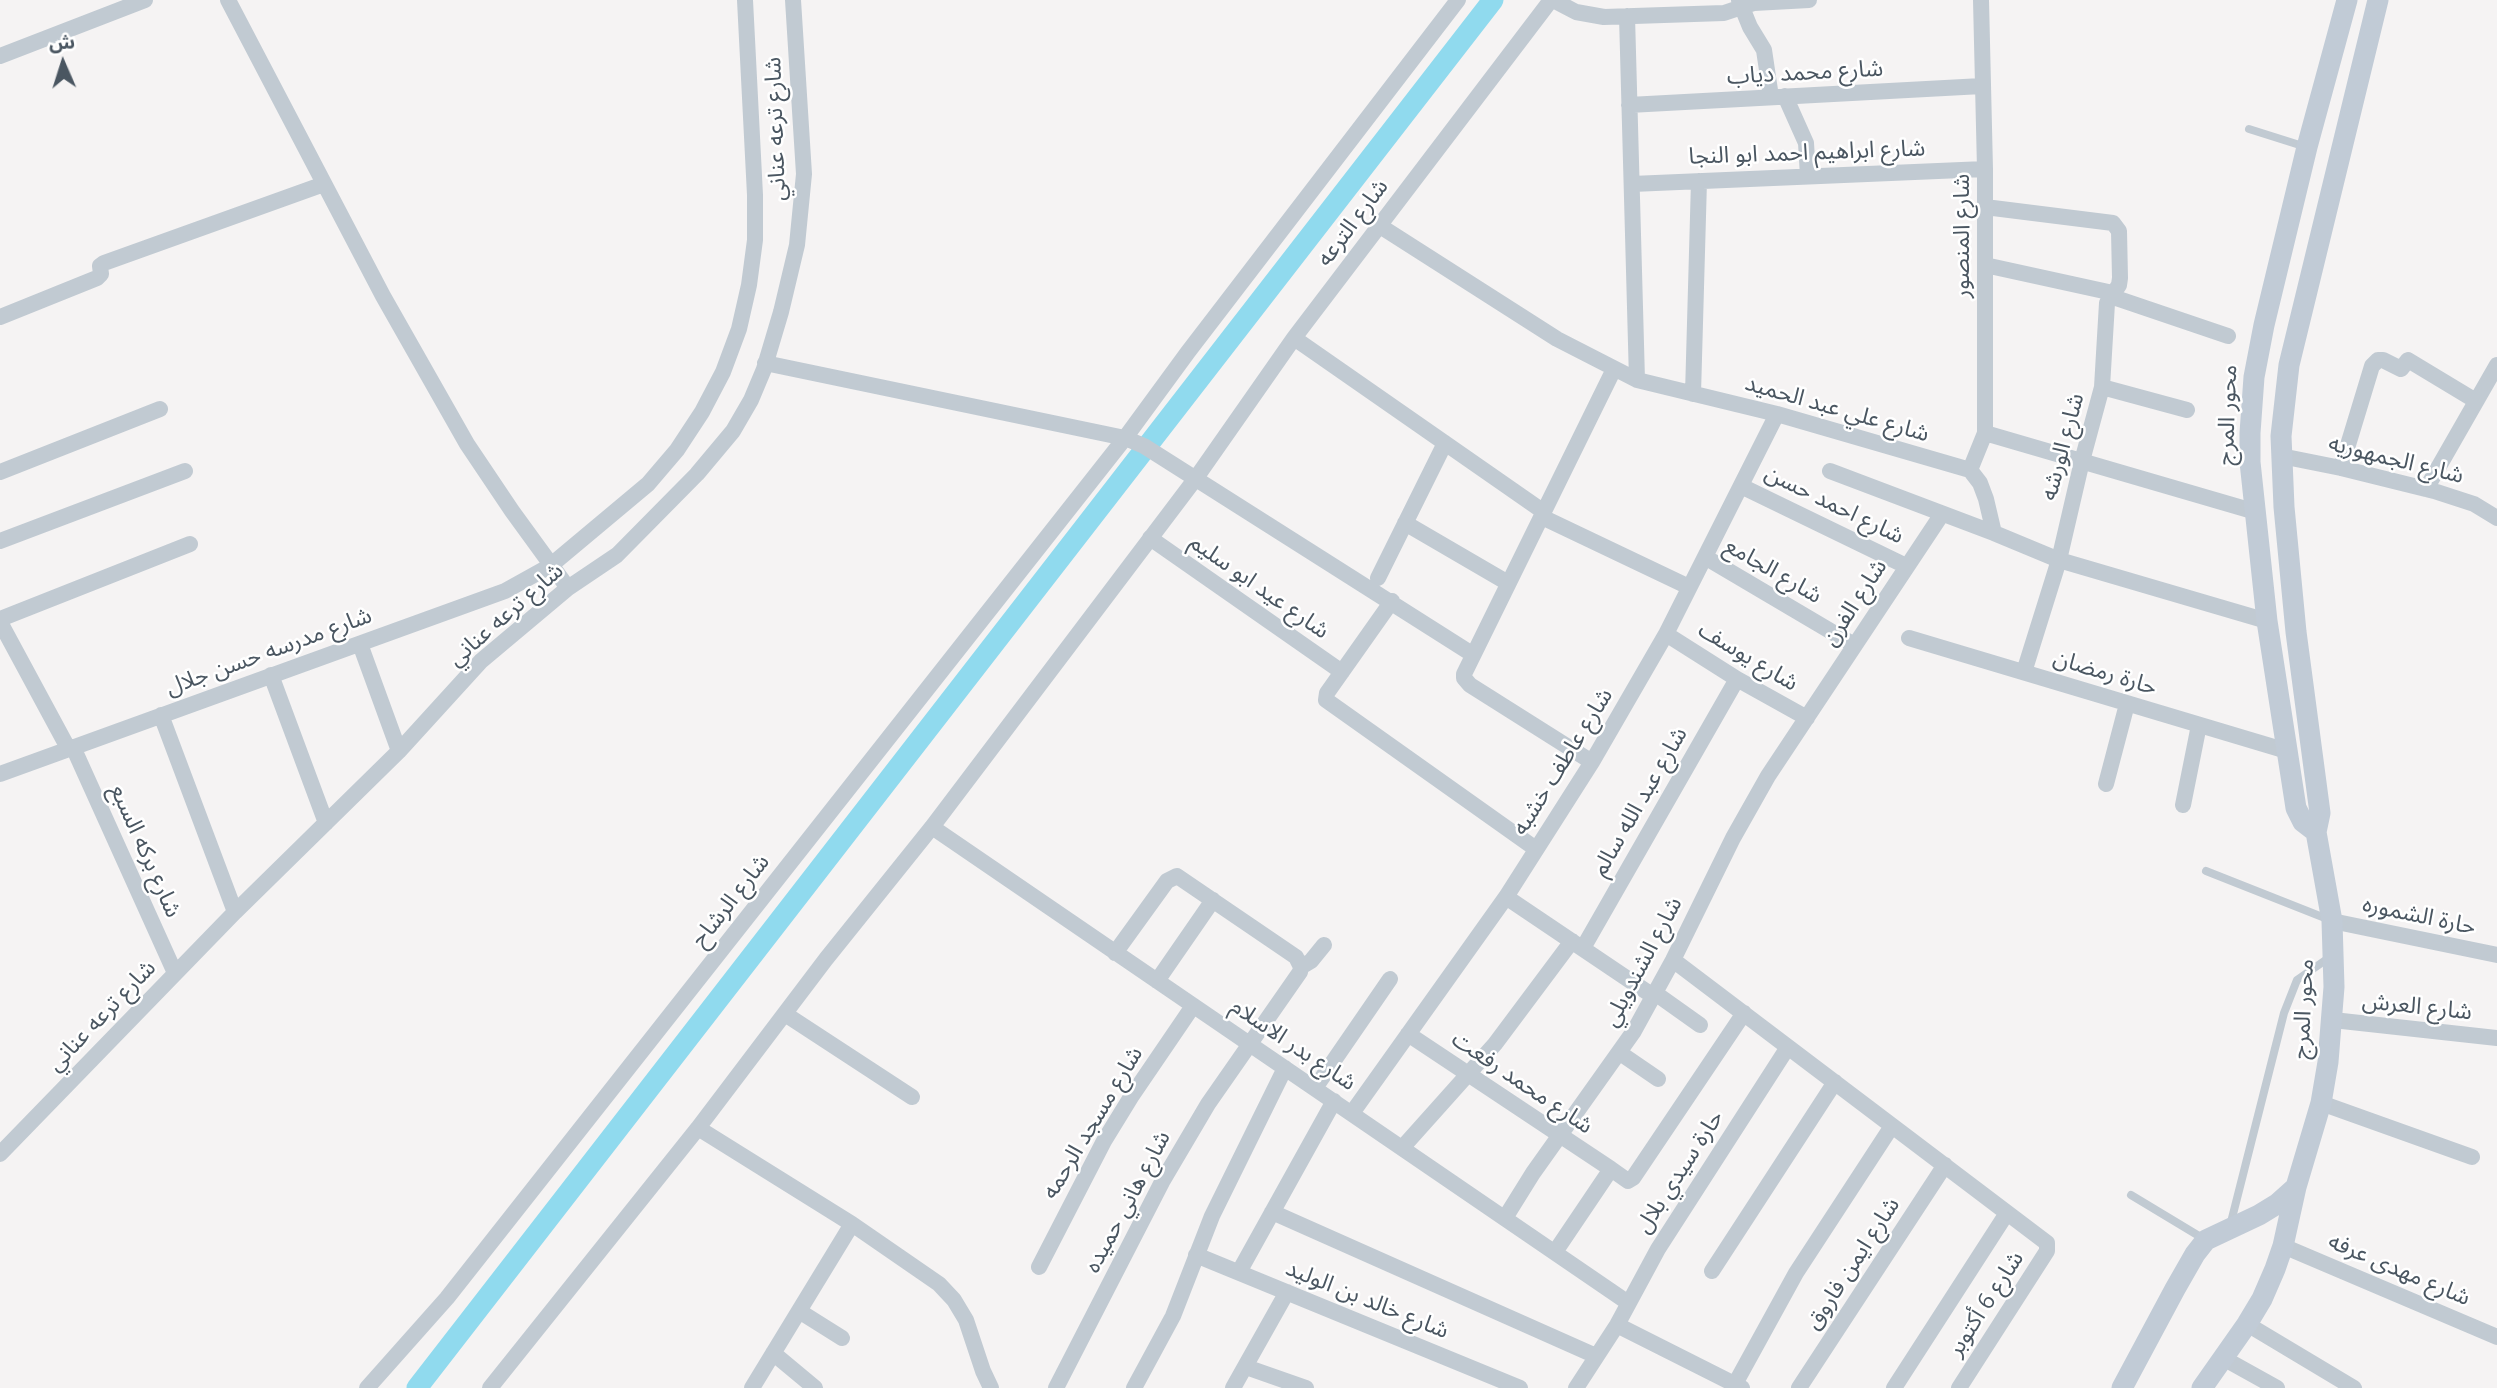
<!DOCTYPE html>
<html>
<head>
<meta charset="utf-8">
<style>
  body { margin:0 }
  #map { position:relative; width:2497px; height:1388px; overflow:hidden; background:#f5f3f3; font-family:"Open Sans","Noto Sans Arabic",sans-serif }
  canvas { display:block }
  .north { position:absolute; left:28px; top:28px; width:70px; height:70px; -webkit-text-stroke:5px #fff; paint-order:stroke; rotate:357deg; font-size:19px; font-weight:700; line-height:28px; text-align:center; color:#4a5661 }
  .north::after { content:''; display:block; margin:auto; width:24px; height:32px; background:#4a5661; clip-path:polygon(50% 0,100% 100%,50% 72%,0 100%) }
</style>
</head>
<body>
<div id="map">
<canvas width="2497" height="1388"></canvas>
<div class="north">ش</div>
</div>
<script>
const ctx = document.querySelector('canvas').getContext('2d');
ctx.lineJoin = 'round';
const poly = rows => new Path2D(rows.map(r => 'M' + r).join(''));
function strokePath(path, color, width, dash) { ctx.strokeStyle = color; ctx.lineWidth = width; ctx.lineCap = dash ? 'butt' : 'round'; ctx.setLineDash(dash || []); ctx.stroke(path); }
function label(font, color, halo, rows, align = 'center') {
  ctx.font = font + ' "Open Sans","Noto Sans Arabic",sans-serif'; ctx.lineWidth = 5; ctx.setLineDash([]); ctx.textBaseline = 'middle'; ctx.strokeStyle = halo; ctx.fillStyle = color; for (const [text, x, y, turn = 0] of rows) {
    ctx.save(); ctx.translate(x, y); ctx.rotate((+turn || 0) * Math.PI / 180); ctx.textAlign = isNaN(turn) ? turn : align; if (halo) ctx.strokeText(text, 0, 0); ctx.fillText(text, 0, 0); ctx.restore();
  }
}
const canal = poly([
  [417,1388,1493,0]
]);
const service = poly([
  [2249,129,2306,147],
  [2206,871,2330,920],
  [2131,1195,2204,1239],
  [2230,1226,2284,1013,2297,980,2330,957]
]);
const minor = poly([
  [228,0,383,296,467,444,512,511,568,588],
  [1553,0,1576,12,1604,17,1724,13,1754,3,1809,0],
  [1739,0,1750,27,1764,50,1771,97],
  [1627,16,1637,380],
  [0,56,145,0],
  [1785,96,1806,143,1808,176],
  [1629,105,1982,86],
  [1632,184,1985,169],
  [1985,207,2113,223,2119,231,2120,278,2119,285,2107,303,2102,387,2082,461,2059,560,2024,672],
  [1380,226,1557,339,1637,380,1777,414,1970,470,1980,483,1986,499,1994,533,2059,560,2267,621],
  [1985,265,2113,293],
  [2110,296,2228,336],
  [0,317,97,278,101,274,100,266,104,263,324,184],
  [1294,338,1544,512],
  [765,363,1125,438,1144,446,1472,654],
  [2102,387,2187,410],
  [1693,394,1699,181],
  [1985,433,2256,512],
  [2281,456,2341,468,2434,491,2474,504,2497,518],
  [2341,468,2372,366,2378,360,2383,360,2401,369,2408,360,2476,401],
  [1970,470,1985,433,1985,169,1981,0],
  [1830,471,1994,533],
  [0,472,160,409],
  [1741,486,1906,566],
  [2426,489,2497,365],
  [1542,517,1689,587],
  [1405,523,1508,583],
  [1150,538,1342,672],
  [0,541,185,471],
  [1705,557,1854,645],
  [1378,578,1445,443],
  [1392,601,1327,693,1326,700,1536,849],
  [0,619,190,544],
  [0,622,68,748],
  [1666,634,1737,679,1807,718],
  [1909,638,2287,751],
  [360,644,399,751],
  [271,675,326,823],
  [161,715,235,912],
  [73,747,175,973],
  [1592,762,1470,685,1464,678,1464,674,1614,369],
  [0,774,505,591,550,566,648,484,677,450,702,412,723,372,739,329,749,285,755,240,755,195,745,0],
  [2106,784,2127,704],
  [2183,805,2199,725],
  [932,827,1627,1302],
  [1506,897,1653,996],
  [2332,921,2497,955],
  [1583,948,1737,679],
  [1673,960,2047,1243,2047,1251,1959,1388],
  [1301,967,1311,961,1324,945],
  [1157,981,1213,900],
  [1655,993,1700,1025],
  [785,1014,912,1097],
  [2333,1020,2497,1038],
  [1408,1034,1611,1169],
  [1620,1053,1658,1079],
  [1315,1088,1390,979],
  [2321,1103,2472,1157],
  [1352,1113,1506,897,1592,762,1666,634,1777,414],
  [698,1128,852,1224,939,1284,954,1300,966,1320,983,1371,991,1388],
  [1402,1148,1495,1044,1572,941],
  [0,1154,235,912,399,751,481,661,568,588,617,555,697,474,733,431,751,400,764,369,781,312,797,245,804,174,793,0],
  [1272,1212,1596,1356],
  [1505,1218,1533,1173,1634,1031,1673,960,1733,838,1768,776,1942,514],
  [2283,1246,2497,1337],
  [1555,1252,1611,1169,1628,1181,1633,1178,1744,1013],
  [1196,1255,1520,1388],
  [1039,1267,1104,1141,1131,1097,1193,1006],
  [1712,1271,1835,1082],
  [1239,1272,1334,1101],
  [799,1311,842,1338],
  [2247,1324,2354,1388],
  [1617,1325,1742,1388],
  [773,1353,815,1388],
  [2223,1358,2277,1388],
  [1246,1367,1306,1388],
  [1735,1384,1796,1273,1892,1126],
  [367,1388,447,1298,1125,438,1188,352,1458,0],
  [490,1388,698,1128,826,959,932,827,1196,478,1294,338,1551,0],
  [752,1388,852,1224],
  [1056,1388,1162,1182,1208,1104,1300,972,1301,967,1296,957,1177,876,1167,881,1115,953],
  [1134,1388,1173,1316,1212,1216,1285,1068],
  [1233,1388,1287,1292],
  [1576,1388,1617,1325,1658,1249,1788,1047],
  [1799,1388,1945,1165],
  [1894,1388,2007,1213]
]);
const secondary = poly([
  [2316,832,2303,822,2296,808,2267,621,2250,462,2250,433,2254,377,2264,325,2307,147,2347,0],
  [2122,1388,2175,1289,2195,1254,2206,1240,2259,1215,2277,1204,2296,1187],
  [2202,1388,2247,1324,2262,1299,2275,1269,2283,1246,2296,1187,2321,1103,2328,1062,2334,987,2332,921,2316,832,2320,813,2296,632,2284,507,2281,436,2289,365,2378,0]
]);
const streetNames = [
  ["شارع محمد دياب",1805,73,-3],
  ["شارع ترعه عناني",776,129,-92],
  ["شارع ابراهيم احمد ابو النجا",1807,153,-2],
  ["شارع الترعه",1353,223,-53],
  ["شارع المنصور",1962,236,-90],
  ["شارع علي عبد الحميد",1837,409,16],
  ["محور المرج",2228,415,-88],
  ["شارع الورشه",2063,447,-75],
  ["شارع الجمهوريه",2396,460,14],
  ["شارع احمد حسن",1834,505,26],
  ["شارع الجامع",1773,571,30],
  ["شارع عيد ابو سليم",1259,587,35],
  ["شارع الفرن",1855,603,-57],
  ["شارع ترعه عناني",506,615,-41],
  ["شارع مدرسه حسن جلال",269,652,-20],
  ["شارع يوسف",1748,657,31],
  ["حارة رمضان",2105,673,17],
  ["شارع عاطف خشبه",1563,762,-58],
  ["شارع عبد الله سالم",1640,802,-60],
  ["شارع بركه السبع",145,851,66],
  ["شارع الرشاح",731,901,-52],
  ["حارة الشموره",2419,916,12],
  ["شارع الشندويلي",1643,962,-62],
  ["شارع العرش",2417,1007,6],
  ["محور المرج",2304,1009,-87],
  ["شارع ترعه عناني",102,1016,-46],
  ["شارع بدر الاسلام",1293,1045,34],
  ["شارع محمد رفعت",1522,1083,34],
  ["شارع مسجد الرحمه",1093,1123,-59],
  ["حارة سيدي بلال",1680,1172,-57],
  ["شارع هاني حميده",1128,1202,-62],
  ["شارع ايمن فاروق",1853,1264,-57],
  ["شارع مهدى عرفه",2399,1270,23],
  ["شارع خالد بن الوليد",1367,1300,22],
  ["شارع 6 أكتوبر",1986,1304,-57]
];
strokePath(canal, '#90daee', 21);
strokePath(service, '#c1cad2', 8);
strokePath(minor, '#c1cad2', 16);
strokePath(secondary, '#c1cbd6', 21);
label('23px', '#4a5661', '#fff', streetNames);
</script>
</body>
</html>
